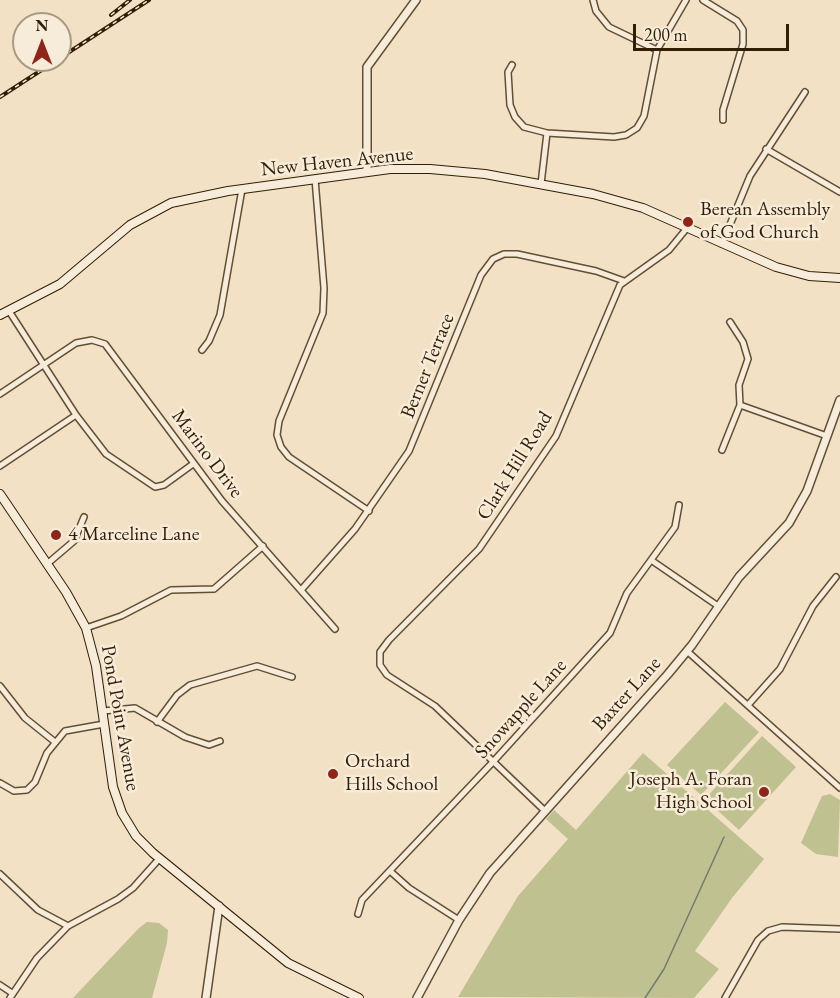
<!DOCTYPE html>
<html>
<head>
<meta charset="utf-8">
<style>
  body { margin:0 }
  #map { position:relative; width:840px; height:998px; overflow:hidden; background:#f2e1c4; font-family:"EB Garamond",serif }
  canvas { display:block }
  .north { position:absolute; left:12px; top:12px; width:60px; height:60px; box-sizing:border-box; background:#f7ecd9; border:2px solid #a89a84; border-radius:50%; rotate:0deg; font-size:16px; font-weight:700; line-height:24px; text-align:center; color:#311e05 }
  .north::after { content:''; display:block; margin:auto; width:21px; height:27px; background:#8f2418; clip-path:polygon(50% 0,100% 100%,50% 72%,0 100%) }
  .scale { position:absolute; left:633px; top:24px; width:156px; height:27px; box-sizing:border-box; border:3px solid #311e05; border-top:0; padding-left:8px; font-size:18px; line-height:21px; white-space:nowrap; color:#311e05; -webkit-text-stroke:4px #f7ecd9; paint-order:stroke }
</style>
</head>
<body>
<div id="map">
<canvas width="840" height="998"></canvas>
<div class="north">N</div>
<div class="scale">200 m</div>
</div>
<script>
const ctx = document.querySelector('canvas').getContext('2d');
ctx.lineJoin = 'round';
function paint(path, color) { ctx.fillStyle = color; ctx.fill(path, 'evenodd'); }
const poly = rows => new Path2D(rows.map(r => 'M' + r).join(''));
function strokePath(path, color, width, dash) { ctx.strokeStyle = color; ctx.lineWidth = width; ctx.lineCap = dash ? 'butt' : 'round'; ctx.setLineDash(dash || []); ctx.stroke(path); }
function label(font, color, halo, rows, align = 'center') {
  ctx.font = font + ' "EB Garamond",serif'; ctx.lineWidth = 5; ctx.setLineDash([]); ctx.textBaseline = 'middle'; ctx.strokeStyle = halo; ctx.fillStyle = color; for (const [text, x, y, turn = 0] of rows) {
    ctx.save(); ctx.translate(x, y); ctx.rotate((+turn || 0) * Math.PI / 180); ctx.textAlign = isNaN(turn) ? turn : align; if (halo) ctx.strokeText(text, 0, 0); ctx.fillText(text, 0, 0); ctx.restore();
  }
}
const green = poly([
  [725,702,759,732,701,795,667,765],
  [762,736,796,767,739,830,705,799],
  [643,753,764,859,732,898,695,951,719,969,694,998,458,997,518,896,568,839,546,819,554,810,576,830],
  [830,794,840,800,838,857,816,854,801,843,822,796],
  [147,922,159,923,168,930,167,943,152,998,73,998,139,928]
]);
const stream = poly([
  [645,998,664,969,724,837]
]);
const minor = poly([
  [593,0,596,11,609,27,657,50],
  [703,0,737,21,743,30,743,44,723,110,723,120],
  [512,65,508,72,510,105,515,117,524,127,547,133,614,137,626,135,637,128,644,116,657,50,686,0],
  [766,149,840,192],
  [315,179,324,288,323,313,279,421,277,435,281,447,289,457,369,511],
  [541,184,547,133],
  [722,244,750,176,805,92],
  [9,311,76,415,106,454,155,487,164,485,193,464],
  [202,350,209,341,220,315,242,189],
  [0,394,76,343,92,340,105,344,222,501,335,629],
  [740,405,827,436],
  [722,450,740,405,739,385,748,359,743,342,730,322],
  [0,466,76,415],
  [651,560,718,606],
  [47,564,74,541,84,517],
  [302,589,355,529,409,451,481,275,493,259,504,254,517,254,596,271,624,281],
  [86,628,121,616,171,590,214,589,263,546],
  [687,651,840,788],
  [0,686,25,718,55,742],
  [748,705,780,669,813,606,836,577],
  [103,711,135,708,185,737,209,745,220,741],
  [157,722,177,695,190,685,257,666,292,677],
  [0,783,14,791,27,790,35,782,47,753,65,731,104,724],
  [545,811,435,706,387,675,380,665,380,652,389,640,479,549,556,436,620,285,669,250,687,228],
  [390,871,409,888,459,920],
  [0,874,38,910,68,926],
  [358,914,362,900,492,763,610,633,627,593,675,527,679,505],
  [0,985,12,993],
  [10,998,37,958,68,926,118,899,133,888,159,859],
  [725,998,758,940,768,931,782,927,840,929]
]);
const tertiary = poly([
  [367,172,367,67,416,0],
  [206,998,219,906],
  [417,998,459,920,490,873,668,674,692,645,739,577,789,523,807,491,840,400]
]);
const secondary = poly([
  [0,315,60,284,130,225,171,203,228,191,390,169,430,169,485,174,593,194,643,208,776,267,809,276,840,278],
  [0,494,66,592,86,628,96,666,113,787,122,813,136,836,153,853,288,963,359,998]
]);
const rail = poly([
  [111,15,130,0],
  [60,58,149,0],
  [0,97,57,60]
]);
const markers = [
  [688,222,6,"#8f2418"],
  [56,535,6,"#8f2418"],
  [333,774,6,"#8f2418"],
  [764,792,6,"#8f2418"]
];
const streetNames = [
  ["New Haven Avenue",337,162,-6],
  ["Berner Terrace",428,366,-68],
  ["Marino Drive",207,454,53],
  ["Clark Hill Road",515,466,-58],
  ["Baxter Lane",627,694,-48],
  ["Snowapple Lane",521,709,-48],
  ["Pond Point Avenue",120,718,80]
];
const poiNames = [
  ["Berean Assembly",700,210],
  ["of God Church",700,233],
  ["4 Marceline Lane",68,535],
  ["Orchard",345,762],
  ["Hills School",345,785],
  ["Joseph A. Foran",752,780,"right"],
  ["High School",752,803,"right"]
];
paint(green, '#bfc191');
strokePath(stream, '#717d6f', 1.5);
strokePath(minor, '#614f35', 8);
strokePath(tertiary, '#614f35', 10);
strokePath(secondary, '#311e05', 10);
strokePath(minor, '#f7ecd9', 5);
strokePath(tertiary, '#f7ecd9', 7);
strokePath(secondary, '#f7ecd9', 8);
strokePath(rail, '#311e05', 4);
strokePath(rail, '#f7ecd9', 1.5, [4.5]);
for (const [x, y, r, color] of markers) { const dot = new Path2D(); dot.arc(x, y, r, 0, 2 * Math.PI); ctx.fillStyle = color; ctx.fill(dot); strokePath(dot, '#f7ecd9', 2); }
label('20px', '#311e05', '#f7ecd9', streetNames);
label('20px', '#311e05', '#f7ecd9', poiNames, 'left');
</script>
</body>
</html>
